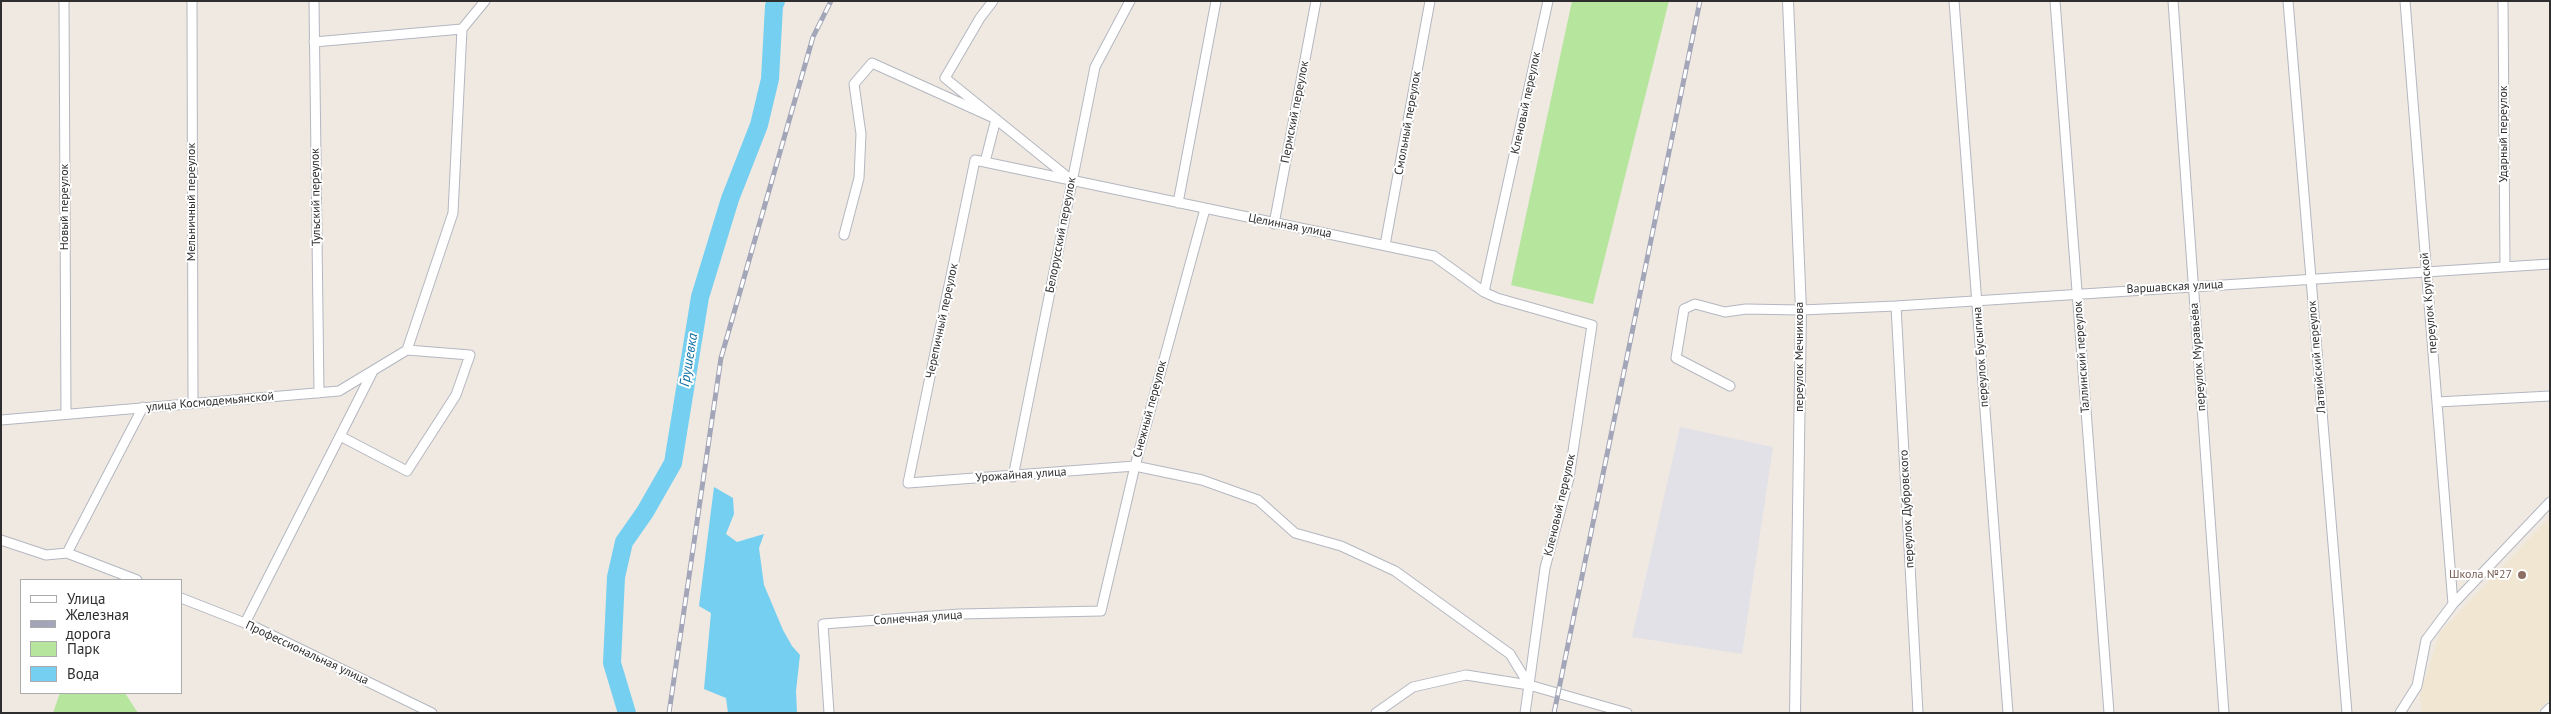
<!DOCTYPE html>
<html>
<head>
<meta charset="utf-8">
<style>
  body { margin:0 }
  #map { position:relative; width:2551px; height:714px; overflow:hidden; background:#efe9e1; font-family:"PT Sans",sans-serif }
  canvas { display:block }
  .frame { position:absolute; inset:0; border:2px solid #2e2e2e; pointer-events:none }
  .legend { position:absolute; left:20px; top:579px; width:162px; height:115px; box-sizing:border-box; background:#fff; border:1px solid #ababab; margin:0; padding:6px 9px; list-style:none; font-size:15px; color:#2e2e2e }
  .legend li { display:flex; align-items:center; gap:10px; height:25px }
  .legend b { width:25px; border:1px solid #ababab }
</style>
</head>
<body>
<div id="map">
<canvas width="2551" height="714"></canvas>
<div class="frame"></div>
<ul class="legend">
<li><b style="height:6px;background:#fff"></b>Улица</li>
<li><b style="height:6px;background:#a3a6b8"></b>Железная дорога</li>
<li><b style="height:14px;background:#b6e59e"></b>Парк</li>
<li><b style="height:14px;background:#75cff0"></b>Вода</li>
</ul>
</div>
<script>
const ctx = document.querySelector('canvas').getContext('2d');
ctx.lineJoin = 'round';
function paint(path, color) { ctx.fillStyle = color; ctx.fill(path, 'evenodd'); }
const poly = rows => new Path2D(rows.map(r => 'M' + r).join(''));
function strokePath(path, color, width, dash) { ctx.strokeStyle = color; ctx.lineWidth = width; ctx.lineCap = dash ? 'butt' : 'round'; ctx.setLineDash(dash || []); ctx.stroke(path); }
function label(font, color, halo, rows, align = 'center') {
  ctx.font = font + ' "PT Sans",sans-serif'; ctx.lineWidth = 4; ctx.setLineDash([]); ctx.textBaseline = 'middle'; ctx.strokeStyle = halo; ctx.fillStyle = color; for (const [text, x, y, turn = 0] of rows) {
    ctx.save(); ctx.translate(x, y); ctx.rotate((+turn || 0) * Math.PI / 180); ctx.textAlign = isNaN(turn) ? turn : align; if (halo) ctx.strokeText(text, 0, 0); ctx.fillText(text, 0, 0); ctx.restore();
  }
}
const industrial = poly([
  [1680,427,1773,447,1742,654,1632,637]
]);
const education = poly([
  [2550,517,2550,699,2536,713,2422,713,2420,695,2440,632]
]);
const green = poly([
  [1572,1,1669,1,1593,304,1511,285],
  [60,693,125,693,138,713,53,713]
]);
const water = poly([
  [714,487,733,498,734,514,726,534,737,542,764,534,759,548,764,585,783,630,792,646,800,655,796,691,797,713,728,713,726,698,704,689,711,613,699,606]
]);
const river = poly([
  [627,713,612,663,616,577,624,542,645,512,673,463,700,297,730,199,759,125,770,79,774,6,776,1]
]);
const minor = poly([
  [64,1,66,413],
  [192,1,193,403],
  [314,1,319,393],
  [993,1,980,18,945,78,1070,179],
  [1954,1,2008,713],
  [2055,1,2109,713],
  [2173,1,2224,713],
  [2288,1,2347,713],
  [2405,1,2453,604],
  [2503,1,2505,266],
  [314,42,462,29],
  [1178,203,1216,1],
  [1274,224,1316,1],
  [844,235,859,178,861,134,854,84,872,63,996,119,985,162],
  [1385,245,1430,1],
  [1484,292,1548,1],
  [1896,306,1918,713],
  [1730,386,1676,358,1684,309,1695,304,1725,312,1746,309,1801,310,1896,306,2550,264],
  [2437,402,2550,396],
  [1,420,339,391,407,350,453,213,462,29,485,1],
  [340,436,407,471,456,395,470,355,407,350],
  [1013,477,1095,67,1130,1],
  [1,540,46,555,67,553,137,580],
  [67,553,143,407],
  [181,598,255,627,432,713],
  [245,623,373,371],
  [829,713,823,624,960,614,1101,611,1135,466,1205,209],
  [1376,713,1413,687,1466,675,1529,685,1627,713],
  [1525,713,1529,685,1545,568,1569,478,1592,325,1497,298,1484,292,1434,256,975,160,908,483,1135,466,1202,480,1258,500,1295,533,1341,546,1395,571,1510,654,1529,685],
  [2400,713,2417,686,2426,640,2453,604,2550,502],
  [2545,713,2550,708]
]);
const tertiary = poly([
  [1788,1,1801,310,1795,713]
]);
const rail = poly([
  [669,713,721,358,813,37,831,1],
  [1554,713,1700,1]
]);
const markers = [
  [2522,575,5,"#8d6e63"]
];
const streetNames = [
  ["Кленовый переулок",1526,103,-78],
  ["Пермский переулок",1295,112,-79],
  ["Смольный переулок",1408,123,-80],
  ["Ударный переулок",2504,134,-90],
  ["Тульский переулок",316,197,-91],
  ["Мельничный переулок",192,202,-90],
  ["Новый переулок",65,207,-90],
  ["Целинная улица",1290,226,11],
  ["Белорусский переулок",1061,235,-79],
  ["Варшавская улица",2175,287,-3],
  ["переулок Крупской",2429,303,-95],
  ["Черепичный переулок",942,321,-78],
  ["переулок Мечникова",1800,357,-90],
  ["переулок Бусыгина",1981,357,-94],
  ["Таллинский переулок",2082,357,-94],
  ["переулок Муравьёва",2198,357,-94],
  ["Латвийский переулок",2317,357,-95],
  ["улица Космодемьянской",210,402,-5],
  ["Снежный переулок",1150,409,-75],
  ["Урожайная улица",1021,475,-4],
  ["Кленовый переулок",1560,505,-77],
  ["переулок Дубровского",1907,509,-93],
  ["Солнечная улица",918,618,-4],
  ["Профессиональная улица",307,653,25]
];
const educationNames = [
  ["Школа №27",2512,575]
];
const waterNames = [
  ["Грушевка",689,360,-81]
];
paint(industrial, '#e3e1e8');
paint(education, '#f0e6d1');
paint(green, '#b6e59e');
paint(water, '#75cff0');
strokePath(river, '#75cff0', 18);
strokePath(minor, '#b4b7c1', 11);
strokePath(tertiary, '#b4b7c1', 12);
strokePath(minor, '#fff', 9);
strokePath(tertiary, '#fff', 10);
strokePath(rail, '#a3a6b8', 5);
strokePath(rail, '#fff', 3, [9]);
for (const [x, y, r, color] of markers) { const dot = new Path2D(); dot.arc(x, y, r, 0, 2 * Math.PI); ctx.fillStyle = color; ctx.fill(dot); strokePath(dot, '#fff', 2); }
label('12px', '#2e2e2e', '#fff', streetNames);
label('12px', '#785e54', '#fff', educationNames, 'right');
label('italic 14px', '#0d6fa3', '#fff', waterNames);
</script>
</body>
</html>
